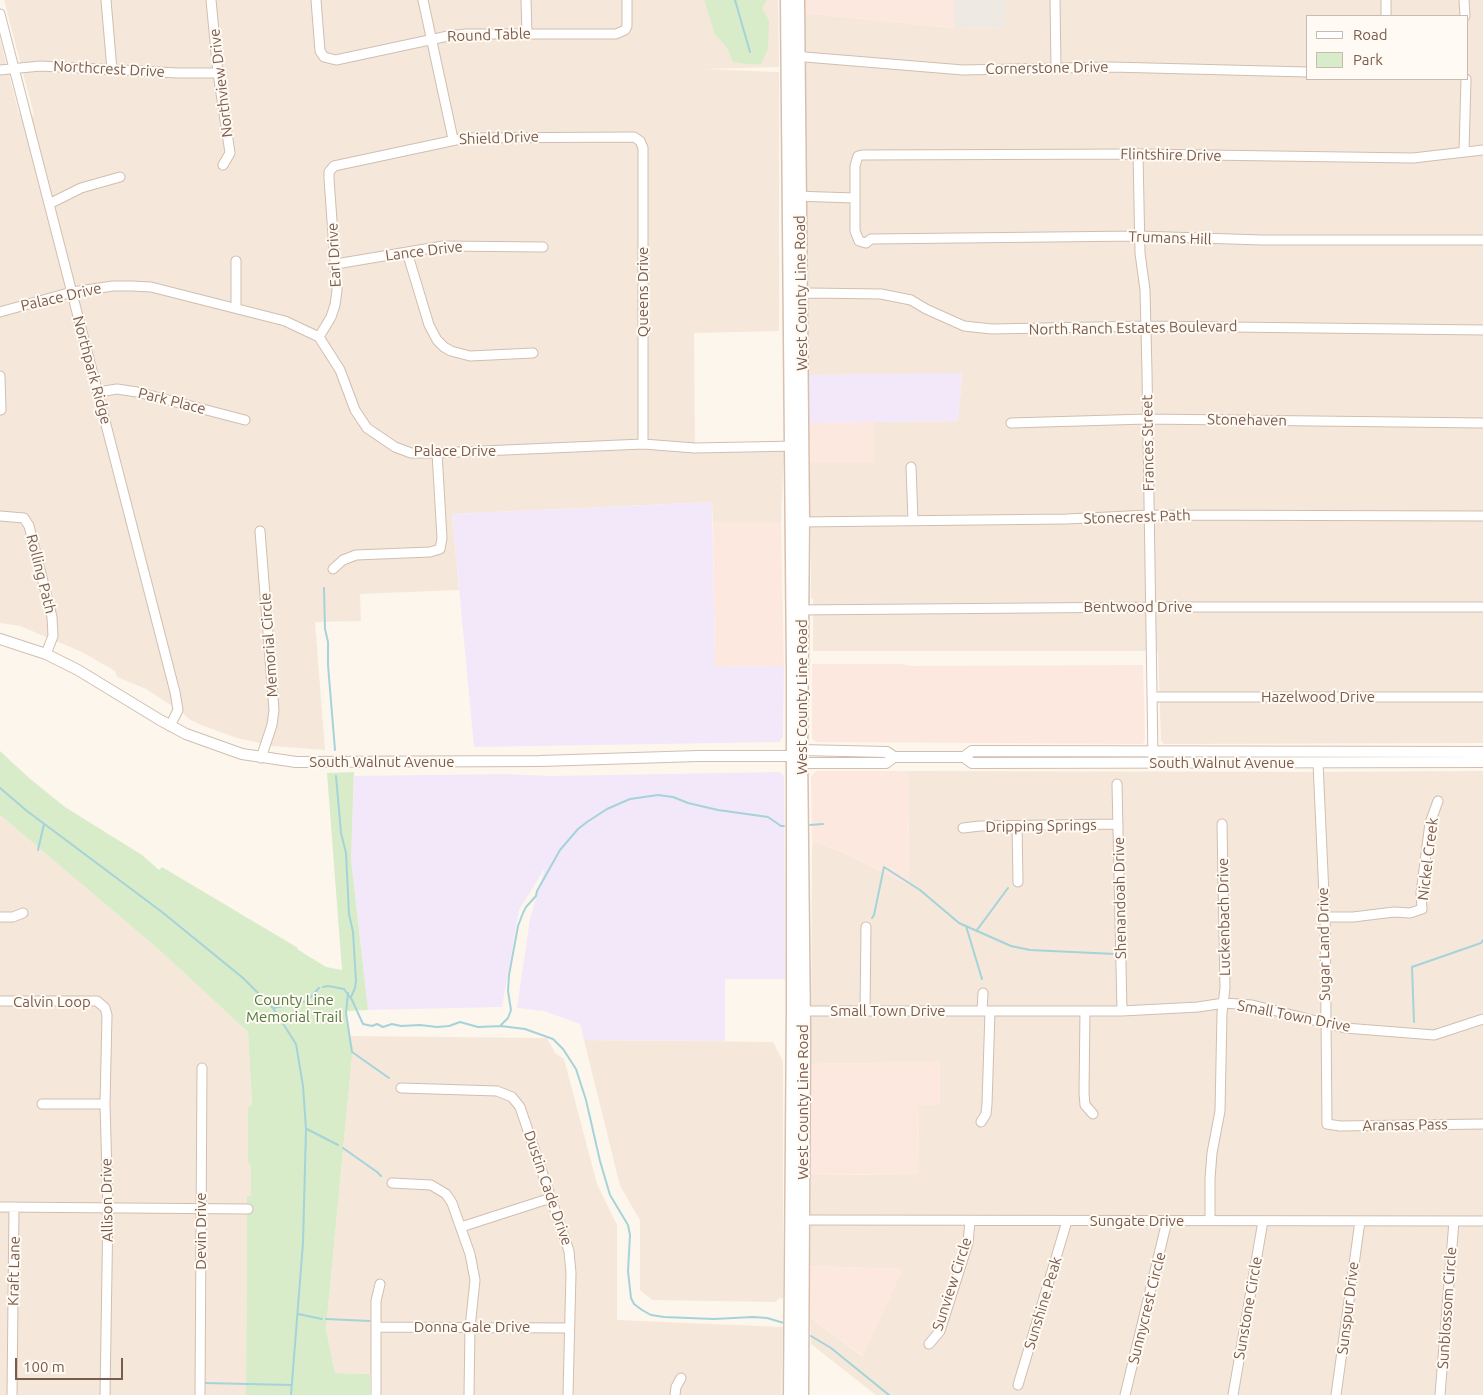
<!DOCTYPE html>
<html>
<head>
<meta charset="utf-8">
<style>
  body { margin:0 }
  #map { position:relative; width:1483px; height:1395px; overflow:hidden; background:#fdf6ec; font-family:Ubuntu,sans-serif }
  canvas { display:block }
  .legend { position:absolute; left:1306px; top:15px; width:162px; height:65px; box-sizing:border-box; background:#fffaf3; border:1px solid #cabbb1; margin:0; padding:6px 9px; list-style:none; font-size:15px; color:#7a5c4d }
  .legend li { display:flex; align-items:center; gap:10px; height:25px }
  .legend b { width:25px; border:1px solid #cabbb1 }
  .scale { position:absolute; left:15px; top:1358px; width:108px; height:22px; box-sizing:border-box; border:2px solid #7a5c4d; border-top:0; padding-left:6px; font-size:15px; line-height:18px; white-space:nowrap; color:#7a5c4d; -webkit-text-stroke:4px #fffaf3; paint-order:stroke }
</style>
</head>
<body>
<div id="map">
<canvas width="1483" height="1395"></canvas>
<ul class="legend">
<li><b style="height:6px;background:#fff"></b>Road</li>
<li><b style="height:14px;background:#d8ecc9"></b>Park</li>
</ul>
<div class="scale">100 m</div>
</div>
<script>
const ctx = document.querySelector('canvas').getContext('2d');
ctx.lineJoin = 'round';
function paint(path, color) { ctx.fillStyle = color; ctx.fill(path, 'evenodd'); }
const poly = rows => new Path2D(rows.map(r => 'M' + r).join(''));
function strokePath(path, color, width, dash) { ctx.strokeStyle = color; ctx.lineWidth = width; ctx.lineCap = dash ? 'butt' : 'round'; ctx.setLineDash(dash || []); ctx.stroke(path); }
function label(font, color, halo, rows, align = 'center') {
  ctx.font = font + ' Ubuntu,sans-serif'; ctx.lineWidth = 4; ctx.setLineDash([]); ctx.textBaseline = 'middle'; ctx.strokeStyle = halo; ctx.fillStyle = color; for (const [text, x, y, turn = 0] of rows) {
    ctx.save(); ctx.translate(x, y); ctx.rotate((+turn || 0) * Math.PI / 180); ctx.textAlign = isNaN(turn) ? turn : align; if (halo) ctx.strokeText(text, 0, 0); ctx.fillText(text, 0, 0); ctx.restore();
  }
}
const residential = poly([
  [4,0,778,0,779,67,705,69,779,72,779,331,694,333,695,448,784,446,781,522,713,522,712,502,452,514,459,590,360,594,361,621,315,622,325,750,272,746,237,738,204,726,190,720,183,713,146,689,117,677,115,671,82,652,20,626,0,623,0,39,19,114,34,115],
  [1005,0,1483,0,1483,743,1164,744,1161,741,1158,651,813,651,813,599,811,598,811,526,803,522,810,463,874,463,874,422,958,421,962,374,809,375,804,13,954,28,1004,27],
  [1307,16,1467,16,1467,79,1307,79],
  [908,771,1306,772,1483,771,1483,1395,876,1395,811,1344,810,1317,862,1356,902,1269,810,1266,811,1175,918,1174,919,1105,940,1105,940,1062,811,1064,812,843,815,842,842,852,909,885],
  [0,815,157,948,248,1032,252,1105,248,1109,248,1163,251,1164,251,1196,247,1197,246,1395,0,1395],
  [349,1036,547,1038,555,1053,564,1059,597,1184,617,1225,617,1320,783,1327,781,1395,379,1395,379,1374,335,1373,326,1329,353,1046],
  [584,1040,773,1042,783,1061,783,1298,778,1299,776,1302,652,1300,640,1290,640,1220,620,1186]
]);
const commercial = poly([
  [804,0,954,0,954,28,804,13],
  [874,422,874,463,810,463,808,423],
  [713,522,781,522,784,666,715,667],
  [812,664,902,664,911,666,1143,665,1145,739,1143,744,816,742,812,738],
  [816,771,908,771,909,885,842,852,815,842,812,843,811,776],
  [940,1062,940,1105,919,1105,918,1174,811,1175,811,1064],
  [810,1266,903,1269,863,1356,810,1317]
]);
const industrial = poly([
  [954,0,1005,0,1005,27,954,28]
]);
const education = poly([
  [962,373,958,421,808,423,809,375],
  [712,502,715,667,784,666,783,737,779,742,474,747,452,514],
  [779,772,784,776,785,979,725,979,725,1041,584,1040,580,1024,544,1011,517,1008,530,919,545,868,519,910,502,1007,368,1010,351,859,354,776,504,774,551,776]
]);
const green = poly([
  [704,0,767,0,762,8,769,21,768,49,761,64,746,64,733,62,727,48,715,34],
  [0,751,29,778,65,807,142,855,159,870,162,867,298,948,297,949,326,967,342,970,327,773,354,772,351,859,368,1010,345,1011,349,1036,353,1046,326,1329,335,1373,370,1374,370,1395,246,1395,247,1196,251,1196,251,1165,248,1163,248,1108,252,1105,248,1032,157,948,0,815]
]);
const stream = poly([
  [735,0,750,52],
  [324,588,325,629,328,642,328,665,335,750],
  [336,776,341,833,346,853,349,914,353,932,356,981,355,988,351,997],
  [0,788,27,811,162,912,243,978,273,1008,296,1044,303,1086,306,1129,303,1243,291,1395],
  [810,825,823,824],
  [38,850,44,824],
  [872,918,874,915,884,867,920,890,959,923,1011,946,1030,950,1115,954],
  [966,926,982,979],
  [977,930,1008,888],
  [323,987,328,986,344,989,352,1000,363,1024,372,1026,377,1024,383,1027,392,1024,401,1026,420,1025,437,1027,449,1026,460,1022,478,1027,501,1026,525,1029,553,1039,563,1049,576,1069,586,1100,600,1161,610,1195,628,1225,630,1235,628,1271,631,1298,634,1304,642,1310,651,1315,664,1317,714,1319,753,1317,767,1318,784,1323],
  [348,993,346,1013,352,1052,389,1078],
  [273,1008,307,1001,319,988],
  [1414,1022,1412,967,1481,943,1483,940],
  [501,1025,508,1018,511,1010,508,991,509,975,518,926,523,913,526,907,536,896,537,891,560,850,578,829,587,822,607,809,630,799,658,795,673,797,688,803,718,810,768,817,781,826,784,826],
  [307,1129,338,1145],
  [343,1148,377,1172,381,1176],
  [298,1314,322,1319],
  [326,1319,370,1321],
  [811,1336,831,1348,889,1395],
  [205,1383,291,1385]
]);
const minor = poly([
  [106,0,112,70],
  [211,0,218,73,230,153,223,165],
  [316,0,320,51,324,57,336,60,448,36,466,34,616,34,625,30,627,26,627,0],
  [423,0,453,139],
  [526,0,527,33],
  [1055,0,1056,67],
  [1464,0,1465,16],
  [0,14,175,692,178,710,170,726],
  [1386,16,1386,0],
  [793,56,963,70,1111,67,1307,72],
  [0,70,40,66,178,73,218,73],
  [1483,150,1413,158,1138,154,862,155,858,156,855,166,855,231,859,241,866,243,871,239,1139,236,1262,240,1483,240],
  [1464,151,1466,79],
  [1138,154,1140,253,1145,290,1147,372,1153,758],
  [794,196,855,198],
  [49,204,81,188,120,177],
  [407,252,429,325,437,340,444,347,451,351,470,356,533,353],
  [236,261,236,308],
  [336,264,443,246,543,247],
  [797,294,809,293,881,294,911,300,926,309,964,326,992,329,1145,326,1483,330],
  [0,312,72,292,113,286,132,286,151,287,285,321,319,337,340,370,355,410,367,428,395,447,411,453,437,453,643,444,695,448,796,446],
  [319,337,331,317,335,305,337,290,329,179,329,172,334,166,465,138,634,137,640,141,643,148,643,444],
  [0,376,1,410],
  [98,392,117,389,137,392,245,420],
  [1011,423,1147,419,1483,423],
  [911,467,913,520],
  [0,516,24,518,29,526,52,617,53,636,46,654],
  [799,522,1066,519,1149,515,1483,516],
  [260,531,274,710,272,725,261,758],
  [333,569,343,560,356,555,430,552,440,549,442,538,437,453],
  [798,610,1150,607,1483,607],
  [1152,697,1483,697],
  [1318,763,1325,917,1327,1124,1340,1126,1483,1124],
  [1117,784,1122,1011],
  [1017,826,1018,882],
  [963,828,980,826,1118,824],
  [0,917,13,917,23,913],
  [1325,917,1353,917,1394,912,1410,913,1422,909,1421,893,1430,823,1438,801],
  [0,1001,97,1001,105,1008,107,1015,105,1104,108,1208,105,1395],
  [798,1011,1122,1011,1198,1007,1224,1003,1252,1005,1345,1028,1434,1035,1483,1019],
  [865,1011,866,927],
  [982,1011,983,993],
  [1085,1011,1084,1093,1085,1105,1093,1114],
  [401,1088,497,1091,512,1097,520,1107,569,1251,571,1273,568,1395],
  [42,1104,105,1104],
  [981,1122,986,1114,987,1104,990,1011],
  [392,1183,431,1185,446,1194,452,1203,470,1254,475,1280,470,1328,469,1395],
  [0,1207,248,1209],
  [799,1220,1483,1221],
  [1210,1220,1210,1179,1212,1153,1220,1111,1222,1013,1225,988,1222,824],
  [461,1227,551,1198],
  [376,1327,569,1328],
  [929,1344,940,1331,968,1243,970,1221],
  [1018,1385,1067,1221],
  [12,1395,14,1207],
  [200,1395,202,1068],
  [376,1395,376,1301,380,1284],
  [675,1395,676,1387,681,1378],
  [1125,1395,1167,1221],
  [1233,1395,1263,1221],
  [1336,1395,1360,1221],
  [1440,1395,1454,1221]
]);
const tertiary = poly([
  [0,639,46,654,78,670,160,720,186,734,242,754,296,762,540,761,698,756,792,756,801,750,887,752,894,757,964,757,972,751,1483,752],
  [964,757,972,763,1483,762],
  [795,759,801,763,886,763,894,757]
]);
const secondary = poly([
  [787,0,793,671,793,1011,790,1395],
  [798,0,803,522,801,750,804,1031,802,1395]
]);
const streetNames = [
  ["Round Table",489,35,-2],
  ["Cornerstone Drive",1047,68,-1],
  ["Northcrest Drive",109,69,3],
  ["Northview Drive",221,83,-97],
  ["Shield Drive",499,138,-2],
  ["Flintshire Drive",1171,155,1],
  ["Trumans Hill",1170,238,2],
  ["Lance Drive",424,251,-7],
  ["Earl Drive",334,255,-93],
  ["Queens Drive",643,292,-90],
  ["West County Line Road",801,293,-91],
  ["Palace Drive",61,297,-13],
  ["North Ranch Estates Boulevard",1133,328,-1],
  ["Northpark Ridge",92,370,75],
  ["Park Place",172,401,14],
  ["Stonehaven",1247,420,1],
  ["Frances Street",1148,443,-91],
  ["Palace Drive",455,451],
  ["Stonecrest Path",1137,517,-2],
  ["Rolling Path",41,574,76],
  ["Bentwood Drive",1138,607],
  ["Memorial Circle",269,645,-94],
  ["West County Line Road",802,697,-90],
  ["Hazelwood Drive",1318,697],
  ["South Walnut Avenue",382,762],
  ["South Walnut Avenue",1222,763],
  ["Dripping Springs",1041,826,-1],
  ["Nickel Creek",1428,859,-83],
  ["Shenandoah Drive",1120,898,-91],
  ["Luckenbach Drive",1224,917,-91],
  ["Sugar Land Drive",1324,944,-91],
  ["Calvin Loop",52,1002],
  ["Small Town Drive",888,1011],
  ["Small Town Drive",1294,1016,11],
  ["West County Line Road",803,1102,-90],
  ["Aransas Pass",1405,1125,-1],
  ["Dustin Cade Drive",548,1188,71],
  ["Allison Drive",107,1200,-91],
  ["Sungate Drive",1137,1221],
  ["Devin Drive",201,1231,-90],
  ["Kraft Lane",14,1271,-89],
  ["Sunview Circle",952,1284,-72],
  ["Sunshine Peak",1043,1303,-73],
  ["Sunnycrest Circle",1147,1308,-76],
  ["Sunstone Circle",1248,1308,-80],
  ["Sunspur Drive",1348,1308,-83],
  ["Sunblossom Circle",1447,1308,-86],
  ["Donna Gale Drive",472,1327]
];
const parkNames = [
  ["County Line",294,1000],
  ["Memorial Trail",294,1017]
];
paint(residential, '#f5e8da');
paint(commercial, '#fde8e0');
paint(industrial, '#efe9e4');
paint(education, '#f3e8fa');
paint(green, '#d8ecc9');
strokePath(stream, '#a5d3da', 2);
strokePath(minor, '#d1beb0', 11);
strokePath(tertiary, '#d1beb0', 12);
strokePath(secondary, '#d6c0b0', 15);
strokePath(minor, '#fff', 9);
strokePath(tertiary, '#fff', 10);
strokePath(secondary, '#fff', 12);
label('15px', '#7a5c4d', '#fffaf3', streetNames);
label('15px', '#537a41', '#fffaf3', parkNames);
</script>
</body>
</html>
